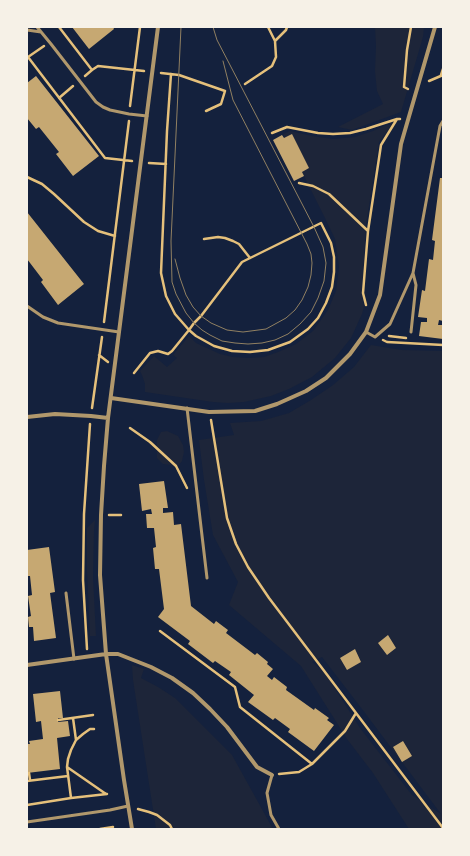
<!DOCTYPE html>
<html>
<head>
<meta charset="utf-8">
<style>
  body { margin:0 }
  #map { position:relative; width:470px; height:856px; overflow:hidden; background:#14213d; font-family:Cabin,sans-serif }
  canvas { display:block }
  .frame { position:absolute; inset:0; border:28px solid #f6f1e7; pointer-events:none }
</style>
</head>
<body>
<div id="map">
<canvas width="470" height="856"></canvas>
<div class="frame"></div>
</div>
<script>
const ctx = document.querySelector('canvas').getContext('2d');
ctx.lineJoin = 'round';
function paint(path, color) { ctx.fillStyle = color; ctx.fill(path, 'evenodd'); }
const poly = rows => new Path2D(rows.map(r => 'M' + r).join(''));
function strokePath(path, color, width, dash) { ctx.strokeStyle = color; ctx.lineWidth = width; ctx.lineCap = dash ? 'butt' : 'round'; ctx.setLineDash(dash || []); ctx.stroke(path); }
const green = poly([
  [375,27,424,27,423,37,401,112,352,130,338,127,383,104,377,91,375,71,376,46],
  [386,125,392,125,379,142,366,225,362,294,364,307,362,314,351,338,335,358,312,377,289,389,271,396,244,402,228,403,213,402,145,392,145,384,142,375,140,371,154,356,167,367,177,358,173,355,189,336,196,343,220,354,233,357,249,358,264,357,278,352,296,344,313,331,328,310,336,291,339,267,335,239,323,214,302,172,309,168,292,135,285,138,283,134,290,131,312,136,333,139,355,137,373,131],
  [371,345,402,350,443,351,443,829,409,829,373,773,347,739,301,666,229,605,238,582,213,535,204,480,199,440,234,435,230,423,261,421,289,413,311,400,333,385,354,367],
  [322,657,362,709,441,814,412,795,360,728,325,673,312,662],
  [167,431,178,436,183,445,184,452,182,461,179,465,174,467,171,465,163,464,157,458,157,440,161,432],
  [95,520,94,531,93,577,96,636,90,636,87,572,87,528],
  [132,665,144,669,141,678,158,687,175,698,232,755,273,829,156,829,133,680]
]);
const building = poly([
  [72,27,113,27,114,29,89,49],
  [36,76,99,156,73,176,56,154,59,152,39,127,36,129,27,118,27,83],
  [292,134,309,168,302,172,304,176,294,181,273,140,282,135,284,138],
  [440,178,443,178,443,321,439,320,438,325,443,325,443,339,419,336,421,322,427,322,427,318,418,317,422,290,425,291,429,259,433,260,435,241,432,240],
  [27,212,84,284,58,305,41,282,43,280,27,259],
  [164,481,168,508,163,508,163,513,173,512,174,525,181,524,191,606,214,624,216,621,228,630,226,633,255,655,257,653,268,662,267,664,273,669,267,676,272,680,274,677,287,687,286,690,314,710,315,708,329,718,327,720,334,725,314,751,288,732,290,729,275,718,273,720,248,702,254,695,229,675,231,672,215,661,213,663,188,644,190,641,158,617,164,609,159,569,155,569,153,548,156,547,154,528,147,528,146,514,152,514,151,509,142,511,139,484],
  [49,547,55,592,50,593,56,638,34,641,33,627,29,627,28,617,31,616,28,596,32,595,30,576,27,576,27,565,28,565,27,550],
  [388,635,396,648,387,655,378,643],
  [355,649,361,662,347,670,340,658],
  [60,691,63,718,58,718,58,722,68,721,70,736,57,738,60,769,27,773,27,744,30,744,29,741,43,739,41,721,36,722,33,694],
  [403,741,412,756,402,762,393,747]
]);
const path = poly([
  [59,27,92,70,98,66,144,71],
  [275,41,286,30,287,27],
  [27,57,28,57,105,158,132,161],
  [28,57,44,46],
  [161,73,179,75,225,91,221,104,206,111],
  [441,75,443,69],
  [85,76,92,70],
  [429,81,443,75],
  [245,84,272,66,276,57,275,41,268,27],
  [408,89,404,87,407,50,411,27],
  [59,98,73,86],
  [130,106,140,27],
  [272,133,287,127,318,133,333,134,350,133,366,129,397,119,400,119],
  [149,163,166,164],
  [27,177,42,184,54,194,84,222,98,231,115,236],
  [299,183,313,186,329,194,368,231,363,293,366,305],
  [368,231,381,145,397,119],
  [204,239,218,237,225,238,233,241,239,244,250,258],
  [104,322,129,121],
  [389,336,406,338],
  [383,340,387,342,443,345],
  [99,355,108,362],
  [134,373,150,353,158,351,168,354,172,351,189,330,194,323,201,316,242,262,321,223,331,243,334,257,334,272,332,287,326,303,318,318,308,329,290,342,268,350,250,352,232,351,214,346,196,336,189,330,175,314,166,296,161,273,167,131,171,74],
  [92,408,102,337],
  [211,420,227,518,236,544,248,567,269,598,443,828],
  [130,428,150,442,176,466,187,488],
  [109,515,121,515],
  [160,631,235,687,240,707,312,764],
  [87,649,83,580,84,514,90,424],
  [73,718,76,740],
  [58,720,93,715],
  [67,767,106,794],
  [29,773,30,780],
  [279,774,299,772,312,764,345,731,356,713],
  [27,781,68,776],
  [71,798,67,767,68,759,71,750,76,740,83,734,90,729,94,729],
  [27,805,71,798,107,794],
  [138,809,149,812,157,815,170,825,172,829],
  [100,829,113,827]
]);
const service = poly([
  [37,27,51,44,96,102,103,107,110,110,129,114,147,116],
  [27,30,41,32],
  [27,306,43,317,58,323,119,332],
  [366,332,375,337,390,324,413,273,440,126,443,121],
  [411,332,416,285,413,273],
  [187,408,207,578],
  [66,593,74,659],
  [272,775,267,793,271,815,279,829],
  [27,822,110,810,128,806]
]);
const minor = poly([
  [111,398,209,412,255,411,277,404,306,391,326,378,350,354,366,332,380,295,401,144,435,27],
  [27,417,55,414,91,416,108,418],
  [27,665,106,654,118,654,151,667,172,678,193,693,210,709,227,727,257,767,272,775],
  [132,829,124,780,106,654,100,575,101,515,104,466,108,418,158,27]
]);
const tram = poly([
  [181,27,171,241,172,282,176,294,186,313,194,323,202,330,210,335,222,341,235,343,248,344,262,343,275,340,288,334,300,324,311,312,318,298,324,281,326,263,323,247,314,227,230,65,217,40,213,27],
  [175,259,180,278,186,295,193,307,201,316,211,323,227,330,243,332,266,329,286,318,295,310,302,300,308,287,311,275,312,263,311,254,307,244,233,100,223,61]
]);
paint(green, '#1d2539');
paint(building, '#c6a872');
strokePath(path, '#e5c07b', 2.5);
strokePath(service, '#b1986c', 3);
strokePath(minor, '#b1986c', 4);
strokePath(tram, '#918062', 1);
</script>
</body>
</html>
